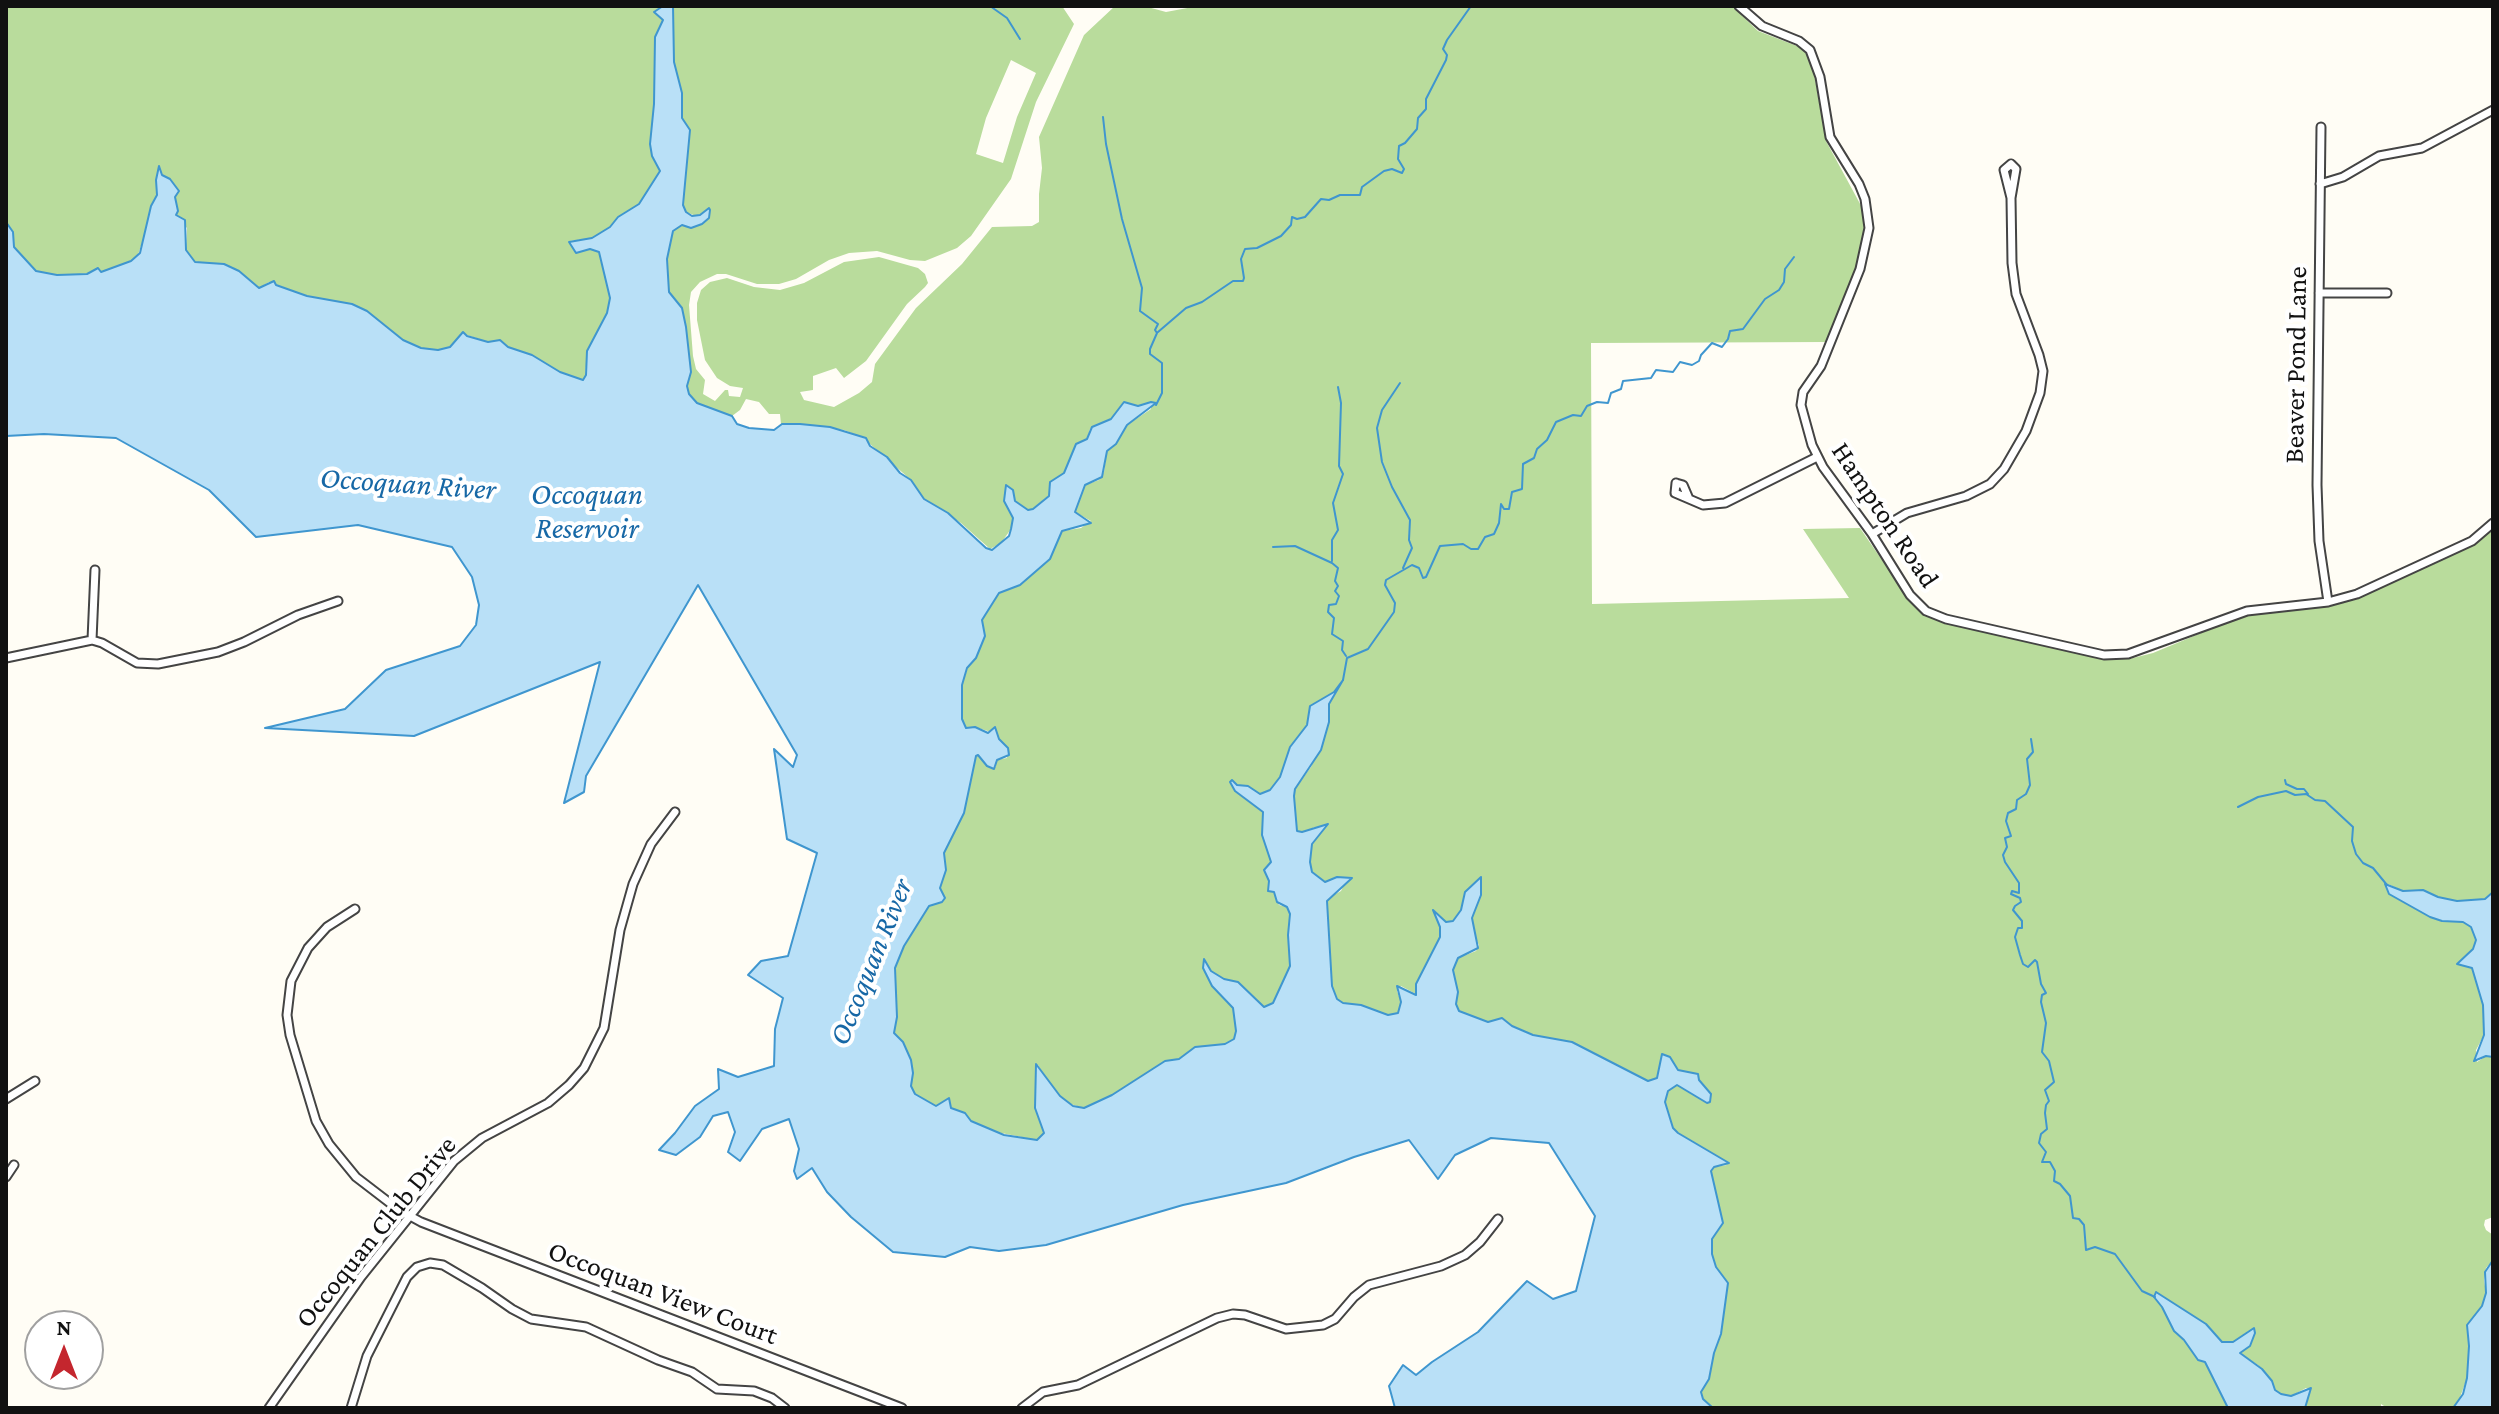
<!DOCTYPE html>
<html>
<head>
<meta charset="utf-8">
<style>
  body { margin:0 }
  #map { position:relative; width:2499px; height:1414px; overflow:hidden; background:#fffdf5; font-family:"Crimson Pro",serif }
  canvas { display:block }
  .frame { position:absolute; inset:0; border:8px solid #111; pointer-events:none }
  .north { position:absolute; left:24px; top:1310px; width:80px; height:80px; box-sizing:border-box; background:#fff; border:2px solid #a0a0a0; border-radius:50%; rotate:0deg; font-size:22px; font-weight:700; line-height:32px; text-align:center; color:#111 }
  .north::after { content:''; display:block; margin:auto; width:28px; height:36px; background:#c4262e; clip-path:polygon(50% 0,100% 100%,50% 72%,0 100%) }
</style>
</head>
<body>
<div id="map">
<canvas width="2499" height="1414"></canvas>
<div class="frame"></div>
<div class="north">N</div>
</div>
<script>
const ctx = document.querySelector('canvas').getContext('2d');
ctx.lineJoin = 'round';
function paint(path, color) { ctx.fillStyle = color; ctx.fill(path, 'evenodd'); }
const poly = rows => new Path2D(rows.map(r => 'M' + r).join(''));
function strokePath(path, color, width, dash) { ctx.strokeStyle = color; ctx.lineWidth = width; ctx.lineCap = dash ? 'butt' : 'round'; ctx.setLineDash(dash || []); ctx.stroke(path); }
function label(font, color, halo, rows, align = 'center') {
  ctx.font = font + ' "Crimson Pro",serif'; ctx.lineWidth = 8; ctx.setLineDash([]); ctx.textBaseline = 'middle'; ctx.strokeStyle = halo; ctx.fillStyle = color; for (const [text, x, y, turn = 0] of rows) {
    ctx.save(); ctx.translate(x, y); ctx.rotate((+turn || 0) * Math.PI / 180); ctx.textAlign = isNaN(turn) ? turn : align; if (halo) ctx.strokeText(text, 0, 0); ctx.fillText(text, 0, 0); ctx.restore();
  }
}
const forest = poly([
  [6,6,663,6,655,11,663,20,655,37,654,104,650,144,652,156,660,171,639,204,618,217,610,227,592,238,570,241,599,252,610,297,607,313,587,351,585,379,583,381,560,372,532,355,508,347,500,341,488,342,461,333,457,341,450,347,438,350,421,348,403,340,367,311,352,304,307,296,269,282,259,288,239,271,224,264,195,262,186,250,187,228,175,215,178,211,175,197,170,180,162,176,160,167,156,180,157,195,151,206,149,221,137,258,101,273,57,275,36,271,14,247,14,235,6,222],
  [673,6,1062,6,1074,24,1036,102,1011,179,971,236,957,248,925,261,910,260,877,251,849,253,829,260,796,279,779,284,757,284,726,274,717,274,700,282,691,292,689,305,693,356,696,369,705,380,703,394,715,401,725,390,728,390,729,396,740,397,743,388,730,386,717,378,705,360,697,320,697,303,701,290,710,282,727,278,754,287,780,290,804,283,844,262,879,257,918,268,925,274,928,283,925,287,907,304,866,361,844,378,836,368,813,376,813,390,800,392,804,400,834,407,859,393,872,382,875,364,916,308,962,264,992,227,1032,226,1039,222,1039,194,1042,168,1039,137,1084,35,1115,6,1144,6,1166,12,1198,6,1732,6,1758,31,1810,51,1826,141,1865,213,1863,246,1854,278,1826,342,1591,343,1592,604,1849,598,1803,529,1860,528,1910,601,1932,618,2104,658,2129,659,2153,653,2242,616,2272,611,2327,606,2357,599,2471,546,2493,530,2493,892,2485,899,2457,901,2438,897,2423,890,2403,891,2388,884,2399,900,2409,905,2442,921,2463,922,2471,927,2476,940,2473,949,2459,964,2472,967,2483,1005,2484,1035,2476,1050,2477,1062,2486,1056,2493,1057,2493,1217,2485,1220,2484,1225,2486,1230,2493,1235,2493,1260,2486,1268,2484,1280,2486,1293,2482,1306,2467,1325,2469,1346,2467,1378,2458,1403,2453,1408,2387,1408,2381,1404,2381,1408,2305,1408,2305,1400,2311,1390,2306,1388,2291,1396,2281,1394,2275,1390,2272,1381,2258,1365,2239,1353,2250,1346,2253,1336,2250,1330,2233,1342,2222,1342,2206,1324,2156,1292,2154,1297,2162,1307,2174,1331,2205,1362,2228,1408,1713,1408,1703,1399,1701,1392,1709,1379,1714,1353,1721,1334,1728,1283,1716,1267,1712,1254,1712,1239,1721,1227,1720,1210,1711,1171,1714,1167,1727,1165,1678,1133,1673,1128,1665,1102,1668,1091,1677,1085,1707,1103,1711,1094,1699,1080,1699,1075,1678,1070,1670,1057,1662,1055,1657,1078,1648,1081,1572,1042,1533,1035,1512,1026,1502,1018,1488,1022,1459,1011,1456,1004,1458,992,1453,970,1458,958,1476,951,1479,945,1475,937,1472,918,1481,895,1479,878,1473,887,1465,892,1461,910,1453,921,1446,922,1434,910,1440,927,1440,937,1416,994,1401,986,1397,991,1401,1002,1398,1014,1388,1015,1361,1005,1343,1003,1337,999,1332,986,1327,901,1328,898,1341,891,1345,883,1333,879,1325,882,1312,872,1310,862,1312,844,1315,838,1323,831,1315,827,1301,833,1297,831,1294,796,1295,789,1311,767,1329,722,1329,704,1337,691,1310,706,1307,725,1290,747,1280,777,1270,790,1260,794,1248,786,1237,785,1263,812,1262,835,1271,862,1264,870,1279,905,1287,907,1290,914,1288,935,1291,966,1273,1003,1264,1007,1238,982,1224,979,1211,971,1205,960,1203,968,1212,986,1233,1008,1236,1031,1234,1039,1225,1044,1195,1047,1179,1059,1165,1061,1112,1095,1084,1108,1067,1103,1051,1087,1038,1065,1035,1066,1035,1108,1044,1133,1037,1140,996,1132,971,1121,965,1113,951,1108,949,1104,936,1106,915,1094,911,1086,913,1073,911,1060,903,1042,894,1033,897,1016,895,968,904,946,929,906,942,902,940,888,946,870,944,853,964,813,976,756,978,755,987,766,996,767,996,760,1007,758,1008,748,991,732,975,727,966,728,962,719,962,685,969,664,976,658,982,620,999,593,1020,585,1050,559,1062,531,1081,528,1091,521,1075,512,1085,485,1099,480,1104,472,1107,451,1116,444,1127,425,1151,409,1151,402,1138,406,1124,402,1111,419,1090,429,1087,439,1076,444,1064,473,1050,482,1049,495,1033,509,1028,510,1015,501,1013,490,1006,485,1004,501,1013,518,1011,529,1001,543,990,549,961,523,924,499,911,480,862,437,844,430,781,424,780,414,769,414,759,402,746,399,740,410,732,416,697,403,689,394,687,386,691,372,686,327,682,308,669,292,667,259,673,231,682,225,691,228,698,226,709,218,710,210,696,216,686,212,683,205,690,130,682,118,682,93,674,62],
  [1011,60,1036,73,1017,117,1003,163,976,154,986,118]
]);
const water = poly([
  [663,6,673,6,674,62,682,93,682,118,690,130,683,205,686,212,692,216,700,215,709,208,710,210,709,218,702,224,691,228,682,225,673,231,667,259,669,292,682,308,686,327,691,372,687,386,689,394,697,403,732,416,737,424,749,428,774,430,782,424,800,424,830,427,866,438,870,446,887,457,900,473,911,480,924,499,948,513,986,548,992,550,1009,536,1011,529,1013,518,1004,501,1006,485,1013,490,1015,501,1028,510,1033,509,1049,496,1050,482,1064,473,1076,444,1087,439,1092,427,1111,419,1124,402,1138,406,1151,402,1156,403,1127,425,1116,444,1107,451,1102,477,1085,485,1075,512,1091,523,1062,531,1050,559,1020,585,999,593,982,620,985,636,976,658,967,668,962,685,962,719,966,728,975,727,988,733,995,727,999,739,1008,748,1009,755,997,760,994,769,987,766,978,755,976,756,964,813,944,853,946,870,940,888,945,898,942,902,929,906,904,946,895,968,897,1017,894,1033,903,1042,911,1060,913,1073,911,1086,915,1094,936,1106,949,1098,951,1108,965,1113,971,1121,1004,1135,1037,1140,1044,1133,1035,1108,1036,1064,1060,1096,1073,1106,1084,1108,1112,1095,1165,1061,1179,1059,1195,1047,1225,1044,1234,1039,1236,1031,1233,1008,1212,986,1203,968,1204,959,1211,971,1224,979,1238,982,1264,1007,1273,1003,1290,966,1288,935,1290,914,1287,907,1277,902,1274,892,1268,891,1269,881,1264,870,1271,862,1262,835,1263,812,1235,791,1230,782,1232,780,1237,785,1248,786,1260,794,1270,790,1280,777,1290,747,1307,725,1310,706,1334,692,1343,680,1329,704,1329,722,1321,750,1295,789,1294,796,1297,831,1302,832,1328,824,1312,844,1310,862,1312,872,1325,882,1337,877,1352,878,1327,901,1332,986,1337,999,1343,1003,1361,1005,1388,1015,1398,1013,1401,1002,1397,986,1416,995,1416,984,1440,937,1440,927,1433,910,1446,922,1453,921,1461,910,1465,892,1481,877,1481,895,1472,918,1478,948,1458,958,1453,970,1458,992,1456,1004,1459,1011,1488,1022,1502,1018,1512,1026,1533,1035,1572,1042,1648,1081,1657,1078,1662,1054,1670,1057,1678,1070,1698,1074,1699,1080,1711,1094,1710,1102,1707,1103,1677,1085,1668,1091,1665,1102,1673,1128,1678,1133,1729,1163,1714,1167,1711,1171,1723,1223,1712,1239,1712,1254,1716,1267,1728,1283,1721,1334,1714,1353,1709,1379,1701,1392,1703,1399,1713,1408,1395,1408,1389,1386,1403,1365,1416,1375,1432,1362,1478,1332,1527,1281,1553,1299,1576,1291,1595,1216,1549,1143,1491,1138,1455,1155,1438,1179,1409,1140,1354,1157,1286,1183,1183,1205,1046,1245,999,1251,970,1247,945,1257,893,1252,851,1217,827,1192,812,1168,797,1179,794,1171,799,1149,789,1119,762,1129,740,1161,728,1152,735,1132,728,1112,713,1116,700,1137,676,1155,659,1150,675,1133,695,1106,719,1089,718,1069,738,1077,774,1066,775,1029,783,998,748,975,761,961,788,956,817,853,787,839,774,749,793,767,797,755,698,585,586,776,584,792,564,803,600,662,414,736,265,728,345,709,386,670,460,646,476,625,479,605,472,577,452,547,358,525,256,537,209,490,116,438,44,434,6,436,6,222,13,232,14,247,36,271,57,275,87,274,98,268,101,272,131,261,140,253,151,206,157,195,156,180,159,166,162,175,170,179,179,191,175,197,178,211,176,215,185,220,186,250,195,262,224,264,239,271,259,288,274,281,276,285,307,296,352,304,367,311,403,340,421,348,438,350,450,347,463,332,467,336,488,342,500,340,508,347,532,355,560,372,583,380,586,375,587,351,607,313,610,298,599,252,590,249,576,253,569,242,592,238,610,227,618,217,639,204,660,171,652,156,650,144,654,104,655,37,663,20,654,12,663,6],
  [2385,884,2403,891,2423,890,2438,897,2457,901,2485,899,2493,892,2493,1057,2486,1056,2474,1061,2484,1035,2483,1005,2472,968,2457,964,2473,949,2476,940,2471,927,2463,922,2442,921,2430,917,2389,894,2385,884],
  [2493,1260,2493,1408,2453,1408,2463,1394,2467,1378,2469,1346,2467,1325,2482,1306,2486,1293,2485,1272,2493,1260],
  [2156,1292,2206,1324,2222,1342,2233,1342,2254,1328,2255,1333,2250,1346,2240,1353,2262,1369,2272,1381,2275,1390,2281,1394,2291,1396,2311,1388,2305,1408,2228,1408,2205,1362,2198,1360,2184,1340,2174,1331,2162,1307,2154,1297,2156,1292]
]);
const stream = poly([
  [990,6,1007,18,1020,39],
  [1103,117,1106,144,1122,219,1142,288,1140,311,1158,324,1155,330,1157,333,1150,349,1150,354,1162,363,1162,393,1156,405],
  [1158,332,1186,308,1202,302,1233,281,1243,281,1244,278,1241,259,1245,249,1257,248,1281,236,1291,225,1292,217,1297,219,1305,217,1321,199,1329,200,1340,195,1360,195,1362,187,1384,171,1392,169,1402,173,1404,169,1398,159,1399,146,1405,143,1417,129,1418,118,1426,109,1426,99,1446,60,1447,55,1443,49,1447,40,1471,6],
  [1400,383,1382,410,1377,428,1382,462,1392,487,1410,520,1409,540,1412,548,1403,568],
  [1273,547,1295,546,1332,563,1338,568,1335,581,1338,586,1335,591,1339,596,1336,604,1329,605,1328,612,1334,618,1332,634,1343,641,1342,650,1346,656],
  [1332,561,1332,540,1338,530,1333,503,1343,474,1339,466,1341,403,1338,387],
  [1343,680,1347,658,1368,649,1394,612,1395,603,1385,585,1386,580,1412,565,1419,568,1423,578,1426,577,1440,546,1463,544,1471,549,1478,549,1485,537,1494,534,1499,523,1501,504,1504,509,1509,509,1512,492,1522,489,1523,464,1534,458,1537,449,1547,440,1556,422,1573,415,1581,416,1587,406,1597,402,1608,403,1611,393,1621,389,1623,381,1651,378,1656,370,1673,372,1680,362,1692,365,1699,361,1701,355,1712,343,1722,347,1728,339,1730,331,1743,329,1765,299,1779,290,1784,282,1785,269,1794,257],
  [2031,739,2033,752,2027,759,2030,785,2026,794,2017,800,2016,809,2008,813,2006,821,2011,836,2005,838,2007,847,2003,855,2005,862,2019,883,2019,893,2012,891,2011,894,2020,898,2021,902,2015,906,2013,910,2022,921,2022,928,2018,928,2015,937,2020,955,2023,964,2028,967,2035,960,2037,962,2041,984,2046,993,2042,995,2041,1002,2046,1023,2042,1052,2049,1061,2054,1082,2045,1090,2049,1101,2046,1105,2045,1113,2047,1129,2041,1134,2039,1143,2046,1152,2042,1162,2050,1162,2055,1171,2054,1181,2060,1184,2070,1196,2073,1218,2079,1219,2084,1225,2086,1250,2095,1247,2115,1254,2142,1291,2155,1297],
  [2285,780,2286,784,2297,789,2304,789,2308,794],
  [2238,807,2258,797,2286,791,2295,795,2306,794,2315,800,2325,801,2353,827,2352,841,2356,854,2363,863,2373,868,2387,885]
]);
const minor = poly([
  [1739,6,1762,26,1799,41,1810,50,1820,77,1830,137,1859,184,1865,199,1869,228,1860,269,1821,366,1803,392,1801,405,1812,445,1823,467,1872,534,1910,595,1926,611,1946,619,2104,655,2128,654,2247,611,2328,602,2357,594,2472,541,2493,523],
  [2321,127,2317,485,2319,541,2328,602],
  [2011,164,2016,169,2011,198,2004,170,2011,164],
  [2320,184,2343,177,2379,156,2422,148,2493,110],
  [2319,293,2387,293],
  [1676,483,1683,485,1689,499,1675,493,1676,483],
  [1689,499,1703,505,1725,503,1817,457],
  [1872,534,1907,513,1966,496,1990,484,2004,469,2026,431,2040,393,2043,371,2039,355,2016,294,2012,263,2011,198],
  [92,640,95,570],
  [6,658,92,640,102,643,137,663,158,664,218,652,244,642,298,615,338,601],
  [355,909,327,927,308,948,291,981,287,1015,290,1035,316,1121,329,1144,356,1177,399,1210,421,1222,902,1408],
  [6,1099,35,1081],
  [6,1177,14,1165],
  [269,1408,361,1277,454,1161,482,1138,548,1103,569,1085,584,1068,604,1028,620,930,633,884,651,844,675,812],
  [351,1408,367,1356,407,1277,417,1267,430,1263,443,1265,482,1288,512,1309,531,1319,586,1327,658,1360,692,1372,717,1389,754,1391,772,1398,785,1408],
  [1022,1408,1043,1392,1078,1385,1217,1318,1233,1314,1245,1315,1286,1329,1323,1325,1335,1319,1354,1297,1369,1285,1441,1266,1465,1255,1480,1242,1498,1219]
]);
const streetNames = [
  ["Beaver Pond Lane",2296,365,-89],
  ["Hampton Road",1885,515,56],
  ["Occoquan Club Drive",376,1232,-51],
  ["Occoquan View Court",663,1293,21]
];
const waterNames = [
  ["Occoquan River",408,484,4],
  ["Occoquan",587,495],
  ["Reservoir",587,529],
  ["Occoquan River",871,962,-68]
];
paint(forest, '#b9dc9c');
paint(water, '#b9e0f7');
strokePath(water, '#3f96cf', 2);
strokePath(stream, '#3f96cf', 2);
strokePath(minor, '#444', 11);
strokePath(minor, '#fff', 7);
label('28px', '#111', '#fff', streetNames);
label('italic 30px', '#1768a6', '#fff', waterNames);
</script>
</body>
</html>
